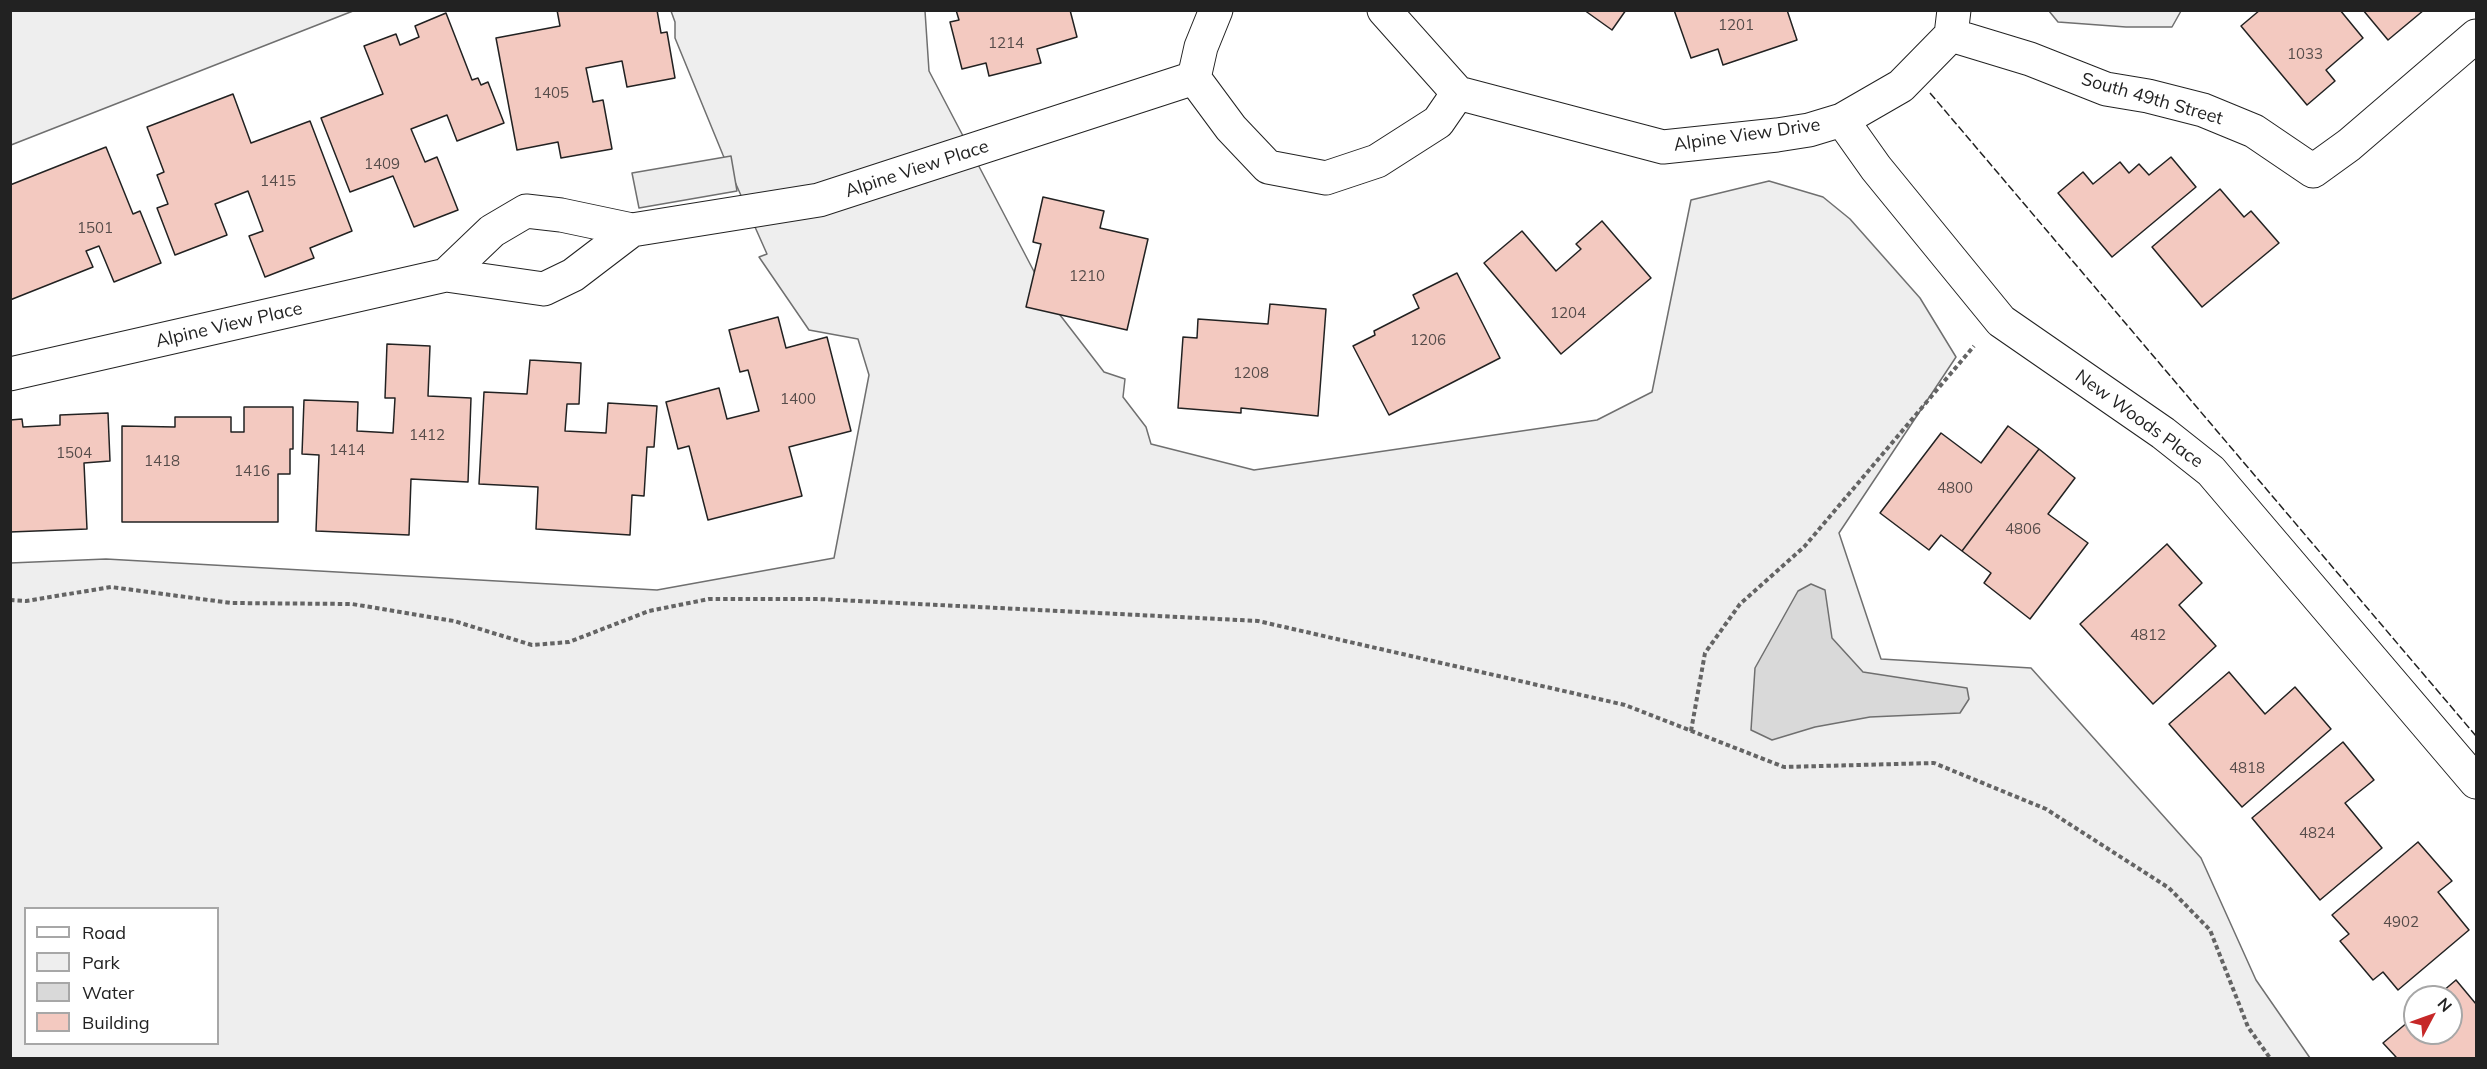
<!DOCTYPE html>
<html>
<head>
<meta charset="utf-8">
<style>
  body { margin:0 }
  #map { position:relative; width:2487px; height:1069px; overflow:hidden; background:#fff; font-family:Mulish,sans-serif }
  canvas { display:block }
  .frame { position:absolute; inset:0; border:12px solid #222; pointer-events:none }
  .legend { position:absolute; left:24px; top:907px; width:195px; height:138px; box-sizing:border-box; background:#fff; border:2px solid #a7a7a7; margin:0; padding:8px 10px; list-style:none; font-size:18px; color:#222 }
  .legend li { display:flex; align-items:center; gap:12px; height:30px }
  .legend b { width:30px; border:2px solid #a7a7a7 }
  .north { position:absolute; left:2403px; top:985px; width:60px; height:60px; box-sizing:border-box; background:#fff; border:2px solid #a7a7a7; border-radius:50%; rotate:49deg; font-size:16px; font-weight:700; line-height:24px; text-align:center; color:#222 }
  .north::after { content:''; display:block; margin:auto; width:21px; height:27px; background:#c62828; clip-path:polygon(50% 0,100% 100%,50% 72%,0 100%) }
</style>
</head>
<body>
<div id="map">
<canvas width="2487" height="1069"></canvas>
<div class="frame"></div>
<ul class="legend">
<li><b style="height:8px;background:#fff"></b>Road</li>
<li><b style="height:16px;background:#eee"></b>Park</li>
<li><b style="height:16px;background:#d9d9d9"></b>Water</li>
<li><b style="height:16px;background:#f3c9c0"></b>Building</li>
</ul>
<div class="north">N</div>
</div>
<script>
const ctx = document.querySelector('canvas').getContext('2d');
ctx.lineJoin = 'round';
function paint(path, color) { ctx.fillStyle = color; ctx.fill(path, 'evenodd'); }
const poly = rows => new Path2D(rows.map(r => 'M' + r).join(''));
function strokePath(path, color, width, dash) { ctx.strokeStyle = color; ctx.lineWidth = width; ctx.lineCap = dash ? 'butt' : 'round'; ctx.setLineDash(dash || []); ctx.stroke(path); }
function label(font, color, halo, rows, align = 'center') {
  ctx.font = font + ' Mulish,sans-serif'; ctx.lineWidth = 4.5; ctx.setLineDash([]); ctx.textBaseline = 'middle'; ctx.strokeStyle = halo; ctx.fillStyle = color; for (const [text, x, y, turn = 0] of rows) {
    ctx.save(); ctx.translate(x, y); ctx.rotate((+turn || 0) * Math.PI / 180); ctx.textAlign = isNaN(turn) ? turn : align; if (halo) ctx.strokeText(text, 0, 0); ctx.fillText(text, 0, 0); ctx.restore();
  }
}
const green = poly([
  [11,10,353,10,353,11,11,145,11,10],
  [671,11,925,11,929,71,1050,302,1104,372,1125,379,1123,397,1146,427,1151,444,1254,470,1597,420,1652,392,1691,200,1769,181,1823,197,1850,219,1920,298,1956,357,1839,533,1881,659,2031,668,2201,858,2256,980,2310,1058,11,1058,10,563,106,559,657,590,834,558,869,375,858,339,809,330,759,257,767,254,723,155,675,38,675,22,671,11],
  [26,908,218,908,218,1044,26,1044,26,908],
  [2049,11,2181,11,2172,27,2126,27,2058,22,2049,11]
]);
const parking = poly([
  [731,156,737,191,639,208,632,173,731,156]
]);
const water = poly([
  [1811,584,1825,590,1832,638,1863,672,1967,688,1969,699,1960,713,1870,717,1815,727,1772,740,1751,730,1755,668,1798,591,1811,584]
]);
const building = poly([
  [557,10,657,10,661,33,667,32,675,78,627,87,622,61,586,68,593,102,603,100,612,149,561,158,558,142,517,150,496,38,560,26,557,10],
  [956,10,1070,10,1077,37,1037,49,1041,63,989,76,986,63,962,69,950,22,959,20,956,10],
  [1584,10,1626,10,1612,30,1584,10],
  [1674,10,1787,10,1797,40,1723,65,1718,49,1691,58,1674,10],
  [2260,10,2340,10,2363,38,2326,70,2335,81,2307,105,2241,26,2260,10],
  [2363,10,2424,10,2388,40,2363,10],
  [446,13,472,80,478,78,481,85,488,82,504,123,457,141,447,115,411,129,425,162,437,157,458,210,414,227,393,176,350,192,321,118,383,94,364,46,396,34,400,45,419,37,415,26,446,13],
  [233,94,251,143,310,121,352,231,310,248,314,258,265,277,249,236,263,231,248,191,215,204,227,235,175,255,157,208,168,204,157,175,164,172,147,127,233,94],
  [106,147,133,214,140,211,161,263,114,282,99,246,86,251,93,267,10,300,10,185,106,147],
  [2171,157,2196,187,2112,257,2058,193,2083,172,2093,184,2120,162,2129,173,2139,164,2149,175,2171,157],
  [2220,189,2244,217,2251,211,2279,243,2202,307,2152,247,2220,189],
  [1043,197,1104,211,1100,228,1148,239,1127,330,1026,307,1041,244,1033,242,1043,197],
  [1602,221,1651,278,1561,354,1484,263,1522,231,1556,271,1581,249,1576,244,1602,221],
  [1457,273,1500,358,1389,415,1353,346,1375,335,1374,331,1419,308,1413,295,1457,273],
  [1270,304,1326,309,1318,416,1241,408,1241,413,1178,408,1183,337,1197,338,1198,319,1268,324,1270,304],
  [778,317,786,348,827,337,851,431,789,447,802,496,708,520,689,446,678,449,666,402,719,388,727,419,759,411,748,370,740,372,729,330,778,317],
  [387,344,430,346,428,396,471,398,468,482,411,479,409,535,316,531,319,455,302,454,304,400,358,402,357,431,393,433,395,398,385,398,387,344],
  [530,360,581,363,579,404,567,404,565,431,606,433,608,403,657,406,654,447,647,447,644,496,632,495,630,535,536,529,538,487,479,484,484,392,527,394,530,360],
  [244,407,293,407,293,449,290,449,290,474,278,474,278,522,122,522,122,426,175,427,175,417,231,417,231,432,244,432,244,407],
  [108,413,110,461,84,463,87,529,10,532,10,420,22,419,23,427,60,425,60,415,108,413],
  [2008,426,2039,449,1962,551,1941,535,1929,550,1880,513,1941,433,1981,463,2008,426],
  [2039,449,2075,478,2048,514,2088,543,2030,619,1984,583,1991,573,1962,551,2039,449],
  [2167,544,2202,583,2179,605,2216,646,2153,704,2080,624,2167,544],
  [2229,672,2265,714,2295,687,2331,729,2242,807,2169,724,2229,672],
  [2343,742,2374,780,2345,803,2382,848,2320,900,2252,818,2343,742],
  [2418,842,2452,881,2438,892,2469,930,2398,990,2383,972,2373,980,2340,941,2349,934,2332,915,2418,842],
  [2456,980,2476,1004,2476,1058,2394,1058,2396,1057,2383,1043,2415,1016,2415,1033,2451,1033,2451,997,2436,997,2456,980]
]);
const path = poly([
  [10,600,26,601,111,587,231,603,352,604,454,621,532,645,569,642,649,611,709,599,818,599,1258,621,1625,705,1784,767,1934,763,2046,809,2169,888,2210,930,2248,1027,2270,1058],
  [1691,731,1705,653,1740,604,1804,547,1974,346]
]);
const minor = poly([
  [1216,10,1201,47,1194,78,1231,128,1268,167,1326,178,1377,161,1438,122,1458,93],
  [1384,10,1458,93,1663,147,1777,135,1809,130,1842,120,1901,86,1951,35,1954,10],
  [1951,35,2030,59,2106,89,2148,96,2203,110,2254,131,2313,171,2349,145,2476,36],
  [1842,120,1876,168,2001,321,2163,433,2211,471,2476,782],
  [446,275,492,231,526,211,561,215,632,230,819,200,1194,78],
  [10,374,446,275,544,289,573,275,632,230]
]);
const fence = poly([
  [1930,93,2476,736]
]);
const numberNames = [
  ["1201",1736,25],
  ["1214",1006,43],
  ["1033",2305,54],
  ["1405",551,93],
  ["1409",382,164],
  ["1415",278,181],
  ["1501",95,228],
  ["1210",1087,276],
  ["1204",1568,313],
  ["1206",1428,340],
  ["1208",1251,373],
  ["1400",798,399],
  ["1412",427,435],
  ["1414",347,450],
  ["1504",74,453],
  ["1418",162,461],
  ["1416",252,471],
  ["4800",1955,488],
  ["4806",2023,529],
  ["4812",2148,635],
  ["4818",2247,768],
  ["4824",2317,833],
  ["4902",2401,922]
];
const streetNames = [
  ["South 49th Street",2152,99,16],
  ["Alpine View Drive",1747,135,-8],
  ["Alpine View Place",917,169,-18],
  ["Alpine View Place",229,325,-13],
  ["New Woods Place",2139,419,36]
];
paint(green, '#eee');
strokePath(green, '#6f6f6f', 1.5);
paint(parking, '#ededed');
strokePath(parking, '#6f6f6f', 1.5);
paint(water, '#d9d9d9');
strokePath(water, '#6f6f6f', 1.5);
paint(building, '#f3c9c0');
strokePath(building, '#222', 1.5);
strokePath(minor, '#222', 35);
strokePath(path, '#646464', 4, [4.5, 3]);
strokePath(minor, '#fff', 33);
strokePath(fence, '#222', 1.5, [8, 3]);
label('15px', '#564c4a', null, numberNames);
label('18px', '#222', '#fff', streetNames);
</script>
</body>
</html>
